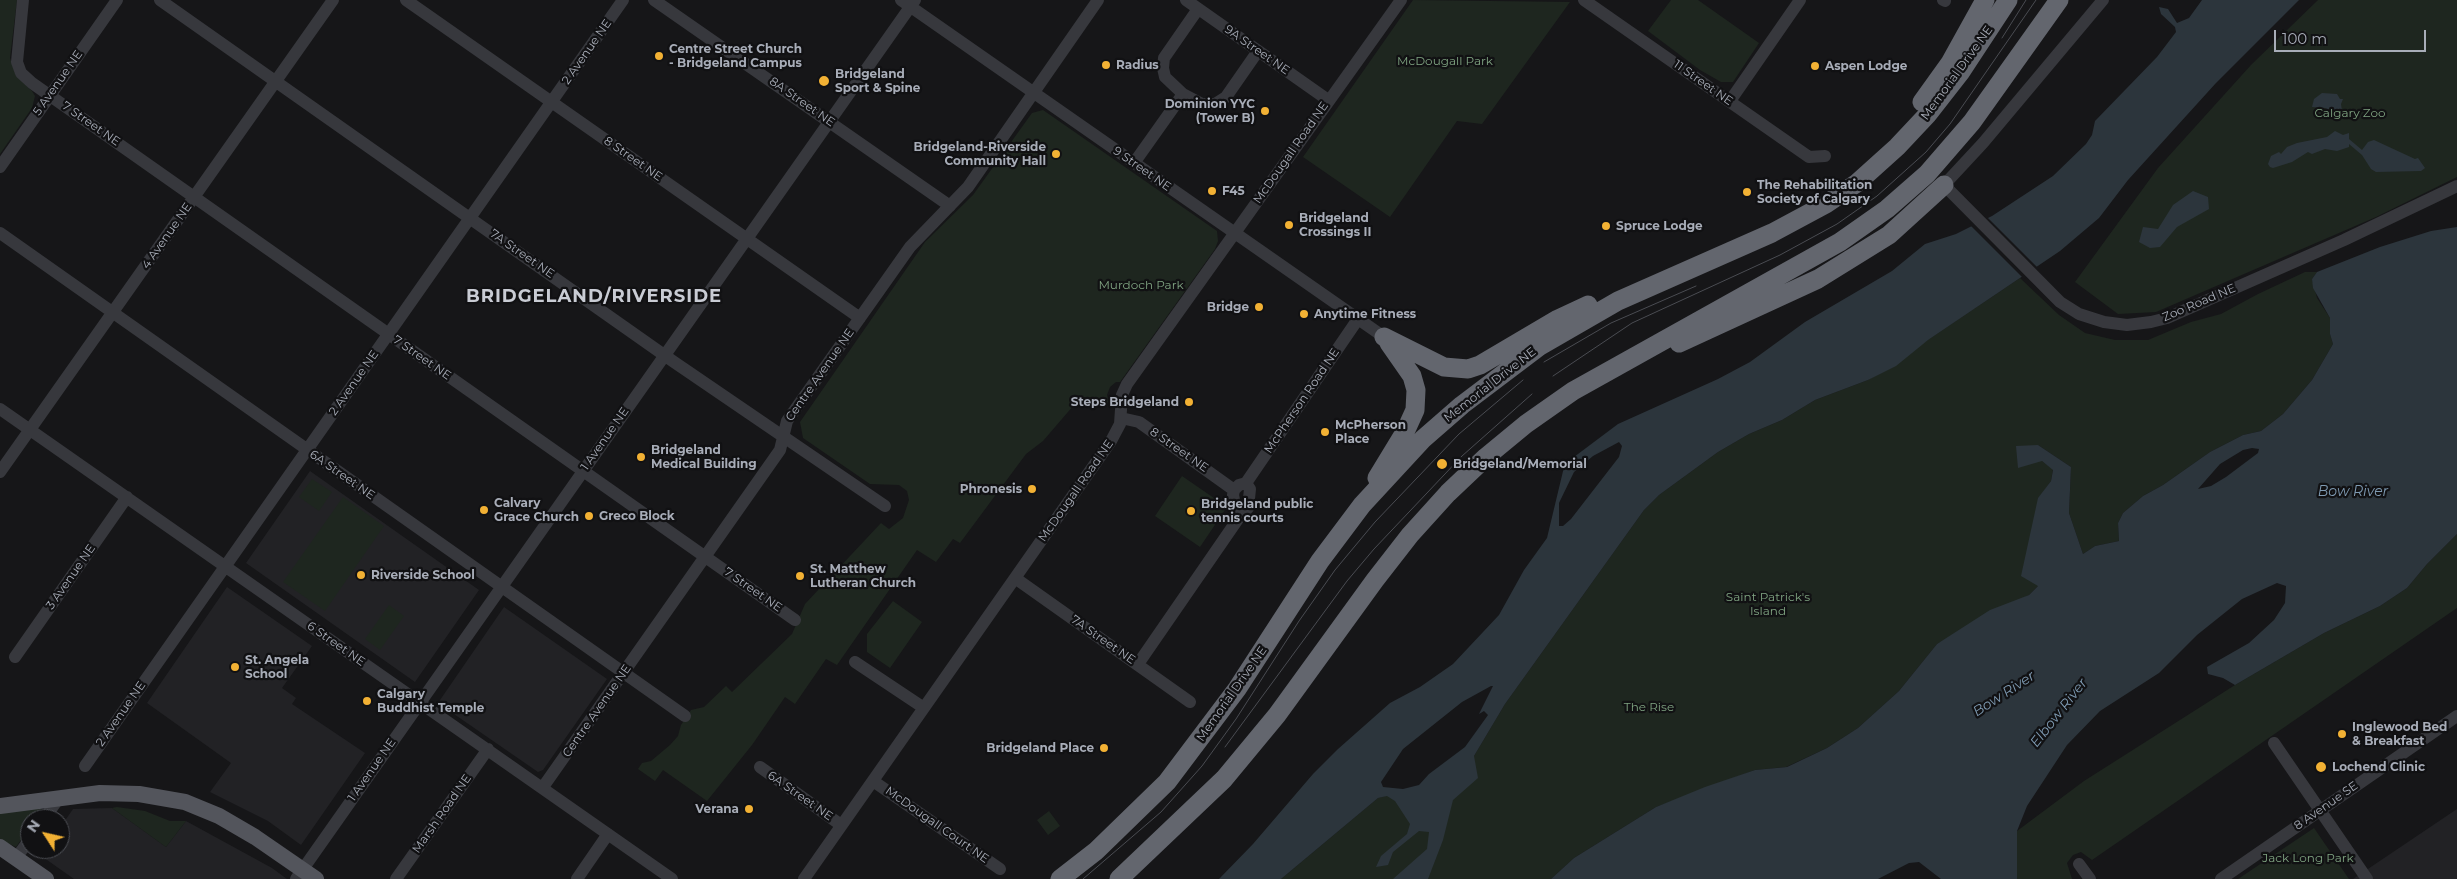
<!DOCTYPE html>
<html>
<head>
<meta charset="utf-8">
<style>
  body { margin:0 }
  #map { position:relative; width:2457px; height:879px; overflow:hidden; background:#161618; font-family:Montserrat,sans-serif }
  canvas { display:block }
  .north { position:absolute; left:20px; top:809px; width:50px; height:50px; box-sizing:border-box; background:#111113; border:1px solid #4d4f55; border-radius:50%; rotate:305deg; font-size:14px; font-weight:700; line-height:20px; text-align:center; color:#a8adb8 }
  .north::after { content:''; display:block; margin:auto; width:18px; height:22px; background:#f2b134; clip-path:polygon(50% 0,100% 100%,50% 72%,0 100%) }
  .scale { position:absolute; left:2274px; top:30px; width:152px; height:22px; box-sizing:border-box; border:2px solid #a8adb8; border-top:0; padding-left:6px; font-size:15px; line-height:18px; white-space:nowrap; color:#a8adb8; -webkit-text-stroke:4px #111113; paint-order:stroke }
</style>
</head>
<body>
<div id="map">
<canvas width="2457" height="879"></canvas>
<div class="north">N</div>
<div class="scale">100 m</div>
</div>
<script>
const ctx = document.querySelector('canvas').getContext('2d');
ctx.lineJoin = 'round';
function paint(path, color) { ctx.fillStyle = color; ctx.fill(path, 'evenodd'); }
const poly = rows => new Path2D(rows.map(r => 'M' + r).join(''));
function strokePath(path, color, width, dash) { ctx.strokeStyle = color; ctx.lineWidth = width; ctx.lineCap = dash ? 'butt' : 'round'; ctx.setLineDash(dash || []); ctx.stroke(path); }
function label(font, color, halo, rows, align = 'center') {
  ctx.font = font + ' Montserrat,sans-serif'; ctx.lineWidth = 4.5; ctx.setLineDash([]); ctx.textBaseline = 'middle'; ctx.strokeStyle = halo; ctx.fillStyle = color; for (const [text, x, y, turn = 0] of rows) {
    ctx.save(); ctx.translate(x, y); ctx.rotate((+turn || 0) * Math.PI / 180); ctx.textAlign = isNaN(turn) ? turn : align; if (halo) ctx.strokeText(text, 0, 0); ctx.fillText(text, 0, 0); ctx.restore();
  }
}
const built = poly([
  [310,471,479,590,415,682,246,563],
  [227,587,312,646,282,688,296,698,292,704,365,753,301,845,268,821,210,792,231,763,147,703],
  [504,607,607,679,543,770,538,772,438,703],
  [112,808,166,847,186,821,272,868,287,879,74,879,40,855,44,849,60,849,60,828,73,809],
  [2457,809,2457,879,2353,879]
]);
const green = poly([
  [0,0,17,0,10,58,16,76,32,91,35,96,32,108,0,154],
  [1413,0,1570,2,1482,124,1457,121,1390,217,1303,157],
  [1671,0,1698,0,1759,43,1733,82,1721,82,1700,70,1648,31],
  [2318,0,2457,0,2457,177,2376,217,2156,312,2118,314,2075,282,2158,168,2251,65],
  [1043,110,1217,231,1218,241,1215,249,1120,382,1116,382,1110,387,1107,395,1109,404,1093,406,1080,398,1043,441,1026,454,960,543,953,539,936,562,917,550,837,665,826,659,795,704,785,697,752,745,707,801,663,770,655,781,638,769,642,763,651,761,670,745,678,736,681,725,691,710,704,707,726,686,732,692,792,634,805,604,881,523,889,529,903,518,909,500,907,491,899,485,870,484,803,438,800,422,925,242,973,195,1032,113],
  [2305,272,2317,272,2312,279,2317,298,2330,318,2330,334,2333,344,2312,380,2283,414,2261,431,2243,435,2210,452,2163,485,2143,496,2123,513,2118,523,2119,541,2095,546,2083,554,2069,513,2071,467,2038,445,2042,461,2053,469,2051,481,2038,499,2038,586,2029,595,1937,644,1899,691,1858,728,1827,748,1786,767,1755,770,1656,807,1574,858,1551,879,1281,879,1378,798,1440,780,1474,756,1505,704,1644,510,1659,495,1718,452,1749,434,1782,420,1815,400,1868,380,2020,278,2059,315,2085,333,2115,340,2148,340,2191,322,2221,314,2258,294],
  [1182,476,1227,507,1200,547,1155,516],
  [312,479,332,492,319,511,299,497],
  [343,497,384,526,325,611,283,582],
  [2457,534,2457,608,2092,860,2081,852,2073,855,2067,863,2072,879,2017,879,2017,831,2084,781,2235,685,2324,633,2380,606,2407,588,2427,564],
  [893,601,922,622,890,668,867,652,867,634],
  [389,605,404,616,380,650,365,639],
  [117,807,145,811,170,821,186,821,166,847,112,808],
  [41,808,41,811,35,819,30,819,30,827,16,847,0,840,0,812],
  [1049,811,1060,826,1048,835,1037,820],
  [2314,828,2349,879,2238,879]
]);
const water = poly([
  [2202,0,2299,0,2216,83,2128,180,2099,218,2060,251,1928,340,1896,366,1868,380,1815,400,1782,420,1749,434,1718,452,1659,495,1644,510,1505,704,1474,756,1478,778,1453,800,1443,840,1428,879,1393,879,1427,849,1429,832,1419,831,1393,852,1388,865,1376,867,1381,856,1407,834,1410,824,1395,801,1387,796,1378,798,1281,879,1219,879,1253,844,1313,774,1338,749,1390,703,1420,687,1453,664,1499,615,1524,570,1547,538,1564,467,1570,460,1618,424,1718,379,1750,362,1805,322,1892,271,1925,244,1956,234,1992,216,2053,176,2086,144,2092,135,2095,121,2157,57,2176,32,2175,27,2161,14,2159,7,2168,9,2177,23,2189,18],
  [1619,442,1622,446,1619,457,1571,519,1563,526,1559,526,1559,503,1574,472,1593,456],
  [1491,686,1493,686,1479,714,1484,711,1488,715,1465,747,1429,774,1419,785,1403,789,1383,787,1381,782,1403,749,1462,702],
  [2322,93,2337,94,2340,99,2343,99,2341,104,2342,111,2335,112,2325,108,2312,107,2314,99],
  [2335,131,2343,135,2349,133,2349,139,2362,150,2368,142,2374,140,2415,159,2418,158,2425,168,2421,171,2376,172,2371,169,2362,155,2349,144,2349,147,2337,151,2325,149,2312,154,2308,152,2292,162,2273,168,2270,167,2268,164,2271,156,2279,152,2281,154,2287,147,2297,143,2327,137],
  [2193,191,2208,197,2209,209,2177,227,2160,247,2150,248,2139,242,2143,227,2158,229,2173,205],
  [2457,227,2457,534,2427,564,2407,588,2380,606,2324,633,2235,685,2223,678,2208,674,2207,667,2249,643,2274,620,2285,603,2286,586,2277,583,2242,599,2197,635,2159,673,2100,711,2067,745,2027,806,2017,831,2017,879,1941,879,1919,862,1909,863,1878,879,1551,879,1574,858,1656,807,1705,787,1755,770,1787,767,1827,748,1858,728,1899,691,1937,644,1990,610,2029,595,2038,586,2021,576,2038,498,2051,481,2053,470,2042,461,2018,468,2016,446,2038,445,2071,467,2069,513,2083,554,2095,546,2119,541,2118,523,2123,513,2143,496,2163,485,2210,452,2243,435,2261,431,2283,414,2312,380,2333,344,2330,334,2330,318,2313,288,2312,279,2317,272,2380,247,2431,231],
  [2252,448,2259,449,2258,453,2226,477,2211,486,2198,489,2220,464,2243,450]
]);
const pier = poly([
  [1986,216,2039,269,2024,279,1969,224]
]);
const minor = poly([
  [23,0,17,62,21,73,32,83,795,620],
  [160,0,674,362,885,506],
  [406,0,860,318],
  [654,0,950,206],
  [901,0,1384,337],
  [1186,0,1328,100],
  [1584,0,1809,157,1825,156],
  [1943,0,1945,1],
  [2103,0,1983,143,1944,185,2060,302,2079,314,2104,322,2127,325,2151,322,2167,318,2344,240,2457,186],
  [1198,9,1164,58,1163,68,1165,77,1183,94,1202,104,1215,104,1226,97,1258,51],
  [1730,101,1800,0],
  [1134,163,1183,94],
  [0,167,117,0],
  [0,233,685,716],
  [0,409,672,879],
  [1121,418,1139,422,1234,490],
  [0,472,333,0],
  [1238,519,1233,495,1234,490,1239,485,1246,483,1358,319],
  [1015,578,1190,702],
  [15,657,127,497],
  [855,662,924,708],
  [1138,664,1238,519,1248,508,1250,489,1246,483],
  [2274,743,2367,879],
  [85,766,623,0],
  [760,767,841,825],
  [873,781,1000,869],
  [543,787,780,450,787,421,910,247,968,187,1098,0],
  [44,819,59,798],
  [16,858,30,839],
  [2079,864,2090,879],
  [296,879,915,0],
  [396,879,488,749],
  [577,879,608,834],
  [804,879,1111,441,1120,424,1122,395,1127,384,1401,0],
  [2221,879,2457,716]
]);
const major = poly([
  [0,806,100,793,139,794,185,802,219,816,255,837,316,879],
  [0,847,46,879]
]);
const highway = poly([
  [1922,102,1950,63,1985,0],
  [1384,337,1444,367,1468,369,1480,365,1558,319,1588,305],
  [1679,343,1818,279,1889,235,1944,185],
  [1377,478,1405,432,1415,410,1416,390,1412,376,1389,343],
  [1060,879,1096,851,1167,782,1237,689,1320,561,1362,505,1423,439,1462,405,1540,346,1618,301,1772,233,1826,204,1857,183,1897,147,1928,114,1960,73,2008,0],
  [1119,879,1224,779,1277,715,1375,580,1410,535,1448,493,1486,457,1526,424,1573,391,1840,242,1887,209,1927,174,1972,122,2059,0]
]);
const tram = poly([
  [2002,38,2026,0],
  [1544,362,1611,323,1696,286],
  [1553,376,1632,323,1780,255,1837,224,1877,196,1926,152,1950,124,2036,0],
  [1225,747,1347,581,1374,549,1462,456,1532,394],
  [1083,879,1161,812,1202,766,1236,719,1299,621,1335,570,1375,522,1459,434,1523,380]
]);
const markers = [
  [659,56,5,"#f2b134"],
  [1106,65,5,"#f2b134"],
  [1815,66,5,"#f2b134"],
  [824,81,6,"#f2b134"],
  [1265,111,5,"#f2b134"],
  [1056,154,5,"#f2b134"],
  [1212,191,5,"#f2b134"],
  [1747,192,5,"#f2b134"],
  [1289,225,5,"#f2b134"],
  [1606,226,5,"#f2b134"],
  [1259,307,5,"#f2b134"],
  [1304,314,5,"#f2b134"],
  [1189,402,5,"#f2b134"],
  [1325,432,5,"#f2b134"],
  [641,457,5,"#f2b134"],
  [1442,464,6,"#f2b134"],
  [1032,489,5,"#f2b134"],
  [484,510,5,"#f2b134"],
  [1191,511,5,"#f2b134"],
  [589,516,5,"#f2b134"],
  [361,575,5,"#f2b134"],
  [800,576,5,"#f2b134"],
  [235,667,5,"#f2b134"],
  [367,701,5,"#f2b134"],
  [2342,734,5,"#f2b134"],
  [1104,748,5,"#f2b134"],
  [2321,767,6,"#f2b134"],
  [749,809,5,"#f2b134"]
];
const poiNames = [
  ["Centre Street Church",669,49],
  ["- Bridgeland Campus",669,63],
  ["Radius",1116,65],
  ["Aspen Lodge",1825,66],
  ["Bridgeland",835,74],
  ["Sport & Spine",835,88],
  ["Dominion YYC",1255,104,"right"],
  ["(Tower B)",1255,118,"right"],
  ["Bridgeland-Riverside",1046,147,"right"],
  ["Community Hall",1046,161,"right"],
  ["The Rehabilitation",1757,185],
  ["Society of Calgary",1757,199],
  ["F45",1222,191],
  ["Bridgeland",1299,218],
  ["Crossings II",1299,232],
  ["Spruce Lodge",1616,226],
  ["Bridge",1249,307,"right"],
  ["Anytime Fitness",1314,314],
  ["Steps Bridgeland",1179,402,"right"],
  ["McPherson",1335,425],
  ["Place",1335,439],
  ["Bridgeland",651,450],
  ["Medical Building",651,464],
  ["Bridgeland/Memorial",1453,464],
  ["Phronesis",1022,489,"right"],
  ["Calvary",494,503],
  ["Grace Church",494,517],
  ["Bridgeland public",1201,504],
  ["tennis courts",1201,518],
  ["Greco Block",599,516],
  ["St. Matthew",810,569],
  ["Lutheran Church",810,583],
  ["Riverside School",371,575],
  ["St. Angela",245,660],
  ["School",245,674],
  ["Calgary",377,694],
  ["Buddhist Temple",377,708],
  ["Inglewood Bed",2352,727],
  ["& Breakfast",2352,741],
  ["Bridgeland Place",1094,748,"right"],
  ["Lochend Clinic",2332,767],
  ["Verana",739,809,"right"]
];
const streetNames = [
  ["9A Street NE",1257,50,35],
  ["2 Avenue NE",587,52,-55],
  ["Memorial Drive NE",1957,73,-54],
  ["5 Avenue NE",58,83,-55],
  ["11 Street NE",1703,83,35],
  ["8A Street NE",802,102,35],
  ["7 Street NE",91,124,35],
  ["McDougall Road NE",1291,153,-55],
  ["8 Street NE",633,159,35],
  ["9 Street NE",1142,169,35],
  ["4 Avenue NE",167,236,-55],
  ["7A Street NE",522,254,35],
  ["Zoo Road NE",2199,303,-23],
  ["7 Street NE",422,358,35],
  ["Centre Avenue NE",820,375,-55],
  ["2 Avenue NE",354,383,-55],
  ["Memorial Drive NE",1490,385,-38],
  ["McPherson Road NE",1302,401,-56],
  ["1 Avenue NE",605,439,-55],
  ["8 Street NE",1179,450,35],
  ["6A Street NE",342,475,35],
  ["McDougall Road NE",1076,491,-55],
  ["3 Avenue NE",71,577,-55],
  ["7 Street NE",753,590,35],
  ["7A Street NE",1103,640,35],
  ["6 Street NE",336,644,35],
  ["Memorial Drive NE",1232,694,-55],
  ["Centre Avenue NE",597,711,-55],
  ["2 Avenue NE",121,714,-55],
  ["1 Avenue NE",372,770,-55],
  ["6A Street NE",800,796,35],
  ["8 Avenue SE",2326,806,-35],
  ["Marsh Road NE",442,814,-55],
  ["McDougall Court NE",937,825,35]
];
const parkNames = [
  ["McDougall Park",1445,61],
  ["Calgary Zoo",2350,113],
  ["Murdoch Park",1141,285],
  ["Saint Patrick's",1768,597],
  ["Island",1768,611],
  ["The Rise",1649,707],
  ["Jack Long Park",2308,858]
];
const waterNames = [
  ["Bow River",2353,492],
  ["Bow River",2004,694,-33],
  ["Elbow River",2059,713,-52]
];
const districtNames = [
  ["BRIDGELAND/RIVERSIDE",594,297]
];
paint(built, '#222225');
paint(green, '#1e261f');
paint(water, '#2c353c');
paint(pier, '#161618');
strokePath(minor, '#37383d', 12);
strokePath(major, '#53555c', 16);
strokePath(highway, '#63666e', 19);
strokePath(tram, '#4a4c52', 1);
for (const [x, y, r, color] of markers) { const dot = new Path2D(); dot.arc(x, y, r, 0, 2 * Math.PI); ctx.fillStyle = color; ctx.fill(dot); strokePath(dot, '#111113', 2); }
label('bold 12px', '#a8adb8', '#111113', poiNames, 'left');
label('12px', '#a8adb8', '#111113', streetNames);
label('12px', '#7fa381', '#111113', parkNames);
label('italic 14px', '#7f9bb3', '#111113', waterNames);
ctx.letterSpacing = '1px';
label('bold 18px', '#c9ccd4', '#111113', districtNames);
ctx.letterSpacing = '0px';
</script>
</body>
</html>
